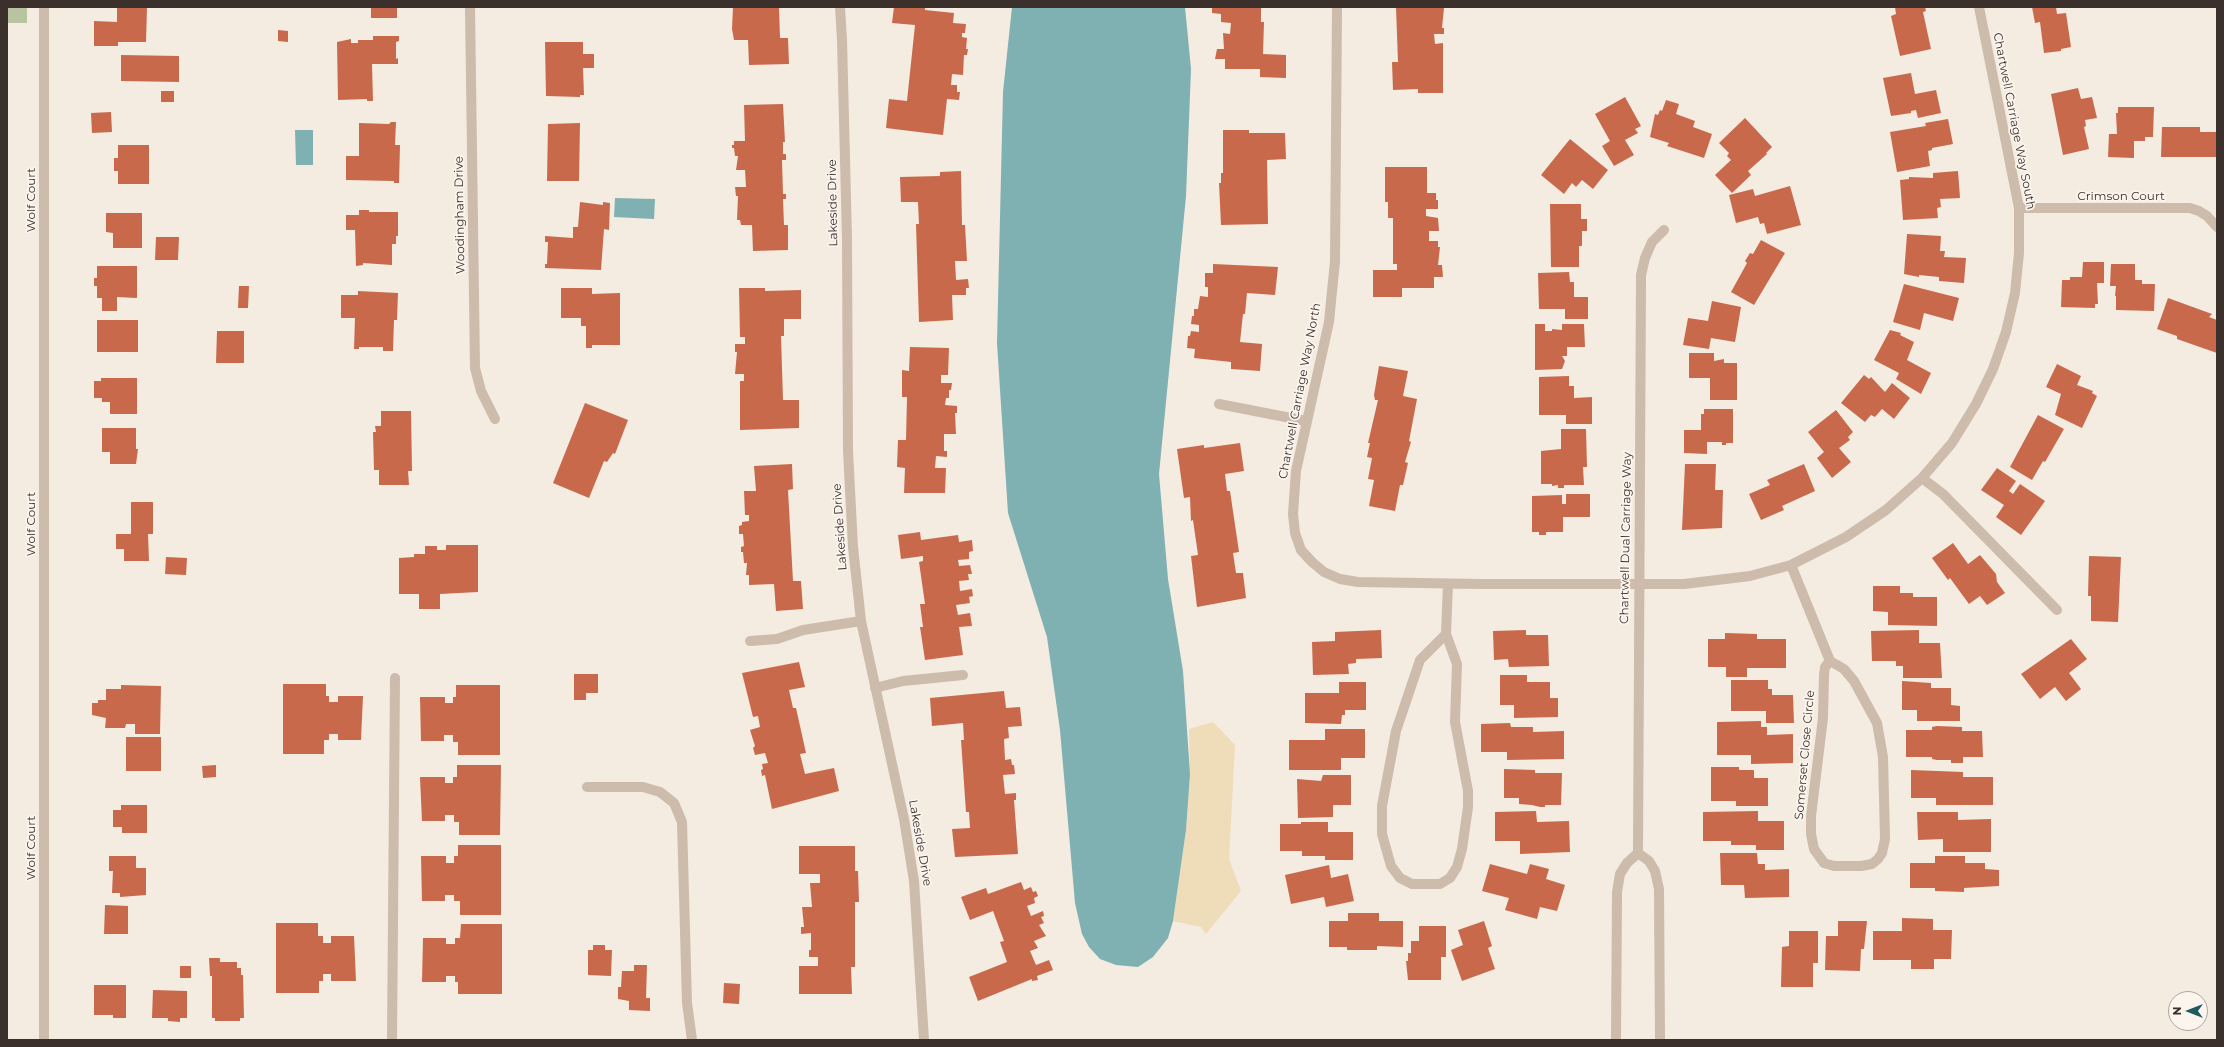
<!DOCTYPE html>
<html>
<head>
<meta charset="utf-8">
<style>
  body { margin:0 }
  #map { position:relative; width:2224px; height:1047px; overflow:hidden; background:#f4ebe1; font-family:Montserrat,sans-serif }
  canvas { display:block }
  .frame { position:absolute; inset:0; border:8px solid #3b302b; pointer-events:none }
  .north { position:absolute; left:2168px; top:991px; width:40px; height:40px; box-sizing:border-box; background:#fbf5ee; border:1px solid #aea6a0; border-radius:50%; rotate:270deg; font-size:11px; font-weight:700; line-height:16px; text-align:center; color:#3b302b }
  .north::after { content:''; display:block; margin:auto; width:14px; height:18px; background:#1f5a5e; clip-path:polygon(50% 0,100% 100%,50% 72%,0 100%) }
</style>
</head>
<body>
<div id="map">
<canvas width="2224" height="1047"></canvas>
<div class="frame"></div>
<div class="north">N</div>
</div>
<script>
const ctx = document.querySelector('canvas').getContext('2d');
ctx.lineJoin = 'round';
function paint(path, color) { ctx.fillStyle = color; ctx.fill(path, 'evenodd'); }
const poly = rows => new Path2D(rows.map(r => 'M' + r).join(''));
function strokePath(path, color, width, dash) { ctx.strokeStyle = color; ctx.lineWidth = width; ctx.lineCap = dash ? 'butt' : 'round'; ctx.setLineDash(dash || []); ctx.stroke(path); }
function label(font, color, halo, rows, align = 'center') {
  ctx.font = font + ' Montserrat,sans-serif'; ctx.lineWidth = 3.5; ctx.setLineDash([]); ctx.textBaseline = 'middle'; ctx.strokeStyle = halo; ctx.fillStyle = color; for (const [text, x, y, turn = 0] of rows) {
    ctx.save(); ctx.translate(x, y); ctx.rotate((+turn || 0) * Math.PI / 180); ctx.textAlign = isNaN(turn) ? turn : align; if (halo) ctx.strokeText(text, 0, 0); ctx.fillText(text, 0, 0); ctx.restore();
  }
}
const green = poly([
  [7,7,27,7,27,23,7,23]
]);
const sand = poly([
  [1213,722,1235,745,1229,859,1241,891,1206,934,1201,927,1173,921,1186,830,1190,774,1189,729]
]);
const water = poly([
  [1012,7,1185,7,1191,69,1186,196,1159,474,1168,579,1183,671,1190,774,1186,830,1173,921,1168,938,1153,957,1138,967,1116,965,1100,959,1089,947,1082,934,1075,903,1060,730,1047,637,1008,513,997,343,1003,92],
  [295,130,313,130,313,165,296,165],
  [615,198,655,199,654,219,614,217]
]);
const building = poly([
  [117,7,147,7,146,42,118,42,118,46,94,46,94,21,117,22],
  [371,7,397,7,397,18,371,18],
  [733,7,779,7,780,38,788,38,789,64,749,65,748,40,734,40,732,29],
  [894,7,925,7,925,10,954,13,953,23,966,24,965,33,962,33,962,37,967,38,966,49,968,49,967,55,964,55,963,75,952,74,951,85,957,85,957,92,960,92,959,100,947,99,943,135,886,128,889,99,907,101,915,25,892,23],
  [1212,7,1261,7,1261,22,1264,22,1263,54,1286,55,1286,78,1260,77,1260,69,1225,69,1225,59,1215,59,1217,49,1224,49,1223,33,1230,34,1231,23,1221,22,1221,14,1212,13],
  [1396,7,1444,8,1442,28,1444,28,1444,34,1434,34,1435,44,1443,43,1443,93,1418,93,1418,89,1393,90,1392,62,1398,62],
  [1895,7,1925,7,1926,11,1923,12,1931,49,1900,56,1891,16,1896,14],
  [2032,7,2056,7,2057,14,2066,13,2071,47,2061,49,2061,51,2044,53,2040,22,2035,23],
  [278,30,288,31,288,42,278,41],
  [373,36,399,36,399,41,396,42,396,59,398,58,398,64,372,64,373,101,367,101,367,99,338,100,337,42,351,39,351,43,358,43,358,40,373,40],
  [545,42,583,42,583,54,594,54,594,68,583,68,584,95,580,95,580,97,546,96],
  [121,55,179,56,179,82,121,81],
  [1911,73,1915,94,1936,90,1941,113,1918,118,1916,110,1911,111,1911,113,1891,116,1883,78],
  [2078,88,2081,99,2092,97,2097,118,2085,120,2086,126,2084,127,2089,149,2063,155,2051,94],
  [161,91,174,91,174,102,161,102],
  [1625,97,1641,126,1635,129,1638,133,1625,140,1634,155,1614,166,1602,146,1610,141,1595,114],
  [1666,100,1679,104,1676,114,1695,121,1693,127,1712,134,1704,158,1667,146,1669,143,1650,137,1655,114,1658,115,1660,110,1662,111],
  [783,104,785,142,783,142,783,154,786,154,786,160,782,160,783,194,786,194,786,199,783,199,784,225,788,225,788,250,753,251,752,225,741,225,740,220,737,220,738,196,736,196,735,187,746,187,745,170,736,170,738,156,735,156,734,148,732,148,732,145,734,145,734,141,745,141,744,105],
  [2118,107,2154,107,2153,137,2145,137,2145,141,2134,141,2134,158,2108,157,2109,134,2117,134,2116,113,2118,113],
  [111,112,112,132,92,133,91,113],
  [1745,118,1772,147,1766,153,1767,154,1748,171,1751,175,1732,193,1715,175,1731,160,1727,156,1729,153,1719,143],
  [1948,119,1953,144,1932,148,1932,150,1928,151,1930,166,1897,172,1890,132,1926,126,1925,123],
  [391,122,396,122,395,145,400,145,399,183,394,183,394,181,346,180,346,156,359,156,359,123,389,124],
  [580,123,579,181,547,181,548,124],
  [2162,127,2200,127,2200,132,2217,132,2217,157,2161,157],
  [1223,130,1249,130,1249,133,1285,133,1286,159,1267,160,1268,224,1221,225,1219,183,1221,183,1221,173,1223,173],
  [1570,139,1608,170,1593,189,1582,180,1576,187,1572,183,1564,194,1541,175],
  [118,145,149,145,149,184,118,184,118,171,114,171,114,158,118,158],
  [1385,167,1427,167,1427,193,1436,193,1436,200,1438,200,1438,209,1426,209,1426,216,1438,218,1439,231,1429,231,1429,241,1438,241,1438,247,1440,247,1438,265,1442,265,1443,277,1434,277,1434,288,1402,288,1402,297,1373,297,1373,270,1397,270,1397,264,1393,264,1393,218,1388,218,1388,202,1385,202],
  [961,171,962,225,965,225,967,261,955,261,956,280,968,279,969,288,966,288,966,295,952,295,953,320,919,322,916,224,919,224,918,202,901,202,900,177,940,176,940,172],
  [1958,171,1960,198,1940,199,1941,207,1937,208,1938,218,1903,220,1900,180,1909,179,1909,177,1933,178,1933,173],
  [1790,186,1801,225,1767,234,1764,223,1760,224,1758,217,1736,223,1729,195,1753,189,1755,196],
  [580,202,603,205,603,202,610,203,609,230,604,229,601,270,545,268,545,264,547,264,548,242,545,242,545,236,573,238,573,227,578,227],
  [1550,204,1581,204,1581,219,1587,219,1587,231,1582,231,1582,246,1579,246,1579,267,1551,267],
  [359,210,369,210,369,212,398,212,398,236,396,236,396,244,392,244,392,265,363,263,363,265,356,266,355,230,346,230,346,215,359,215],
  [106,213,142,213,142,248,113,248,113,233,106,232],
  [1907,234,1941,236,1940,251,1945,251,1944,257,1966,258,1964,283,1939,281,1939,277,1919,275,1919,277,1904,274],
  [156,237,179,237,178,260,155,260],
  [1761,240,1785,253,1754,305,1731,292,1747,263,1745,261,1750,253,1753,254],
  [2083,262,2104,262,2104,283,2097,283,2098,304,2095,304,2095,308,2061,307,2062,280,2070,280,2070,277,2082,277],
  [1213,264,1278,267,1275,295,1247,293,1245,314,1243,314,1240,342,1262,344,1260,371,1231,369,1231,362,1194,358,1195,349,1187,348,1188,336,1190,336,1191,331,1199,332,1199,325,1191,324,1192,316,1194,316,1194,309,1198,309,1200,296,1208,297,1208,287,1205,287,1205,273,1213,273],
  [2111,264,2135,264,2135,280,2142,280,2142,284,2155,284,2154,311,2116,310,2116,296,2115,296,2116,286,2110,286],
  [97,266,137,266,137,298,117,297,117,311,102,311,102,298,97,298,97,286,94,286,94,278,97,278],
  [1569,272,1570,282,1574,282,1574,297,1588,297,1588,319,1565,319,1565,309,1539,309,1538,273],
  [1904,284,1959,298,1953,321,1924,313,1920,330,1893,322],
  [239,286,249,286,248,308,238,308],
  [561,288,592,288,592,294,620,293,620,345,592,345,592,348,586,348,586,326,581,326,581,318,561,318],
  [739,288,765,288,765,291,801,290,801,319,784,319,784,336,781,336,783,400,799,400,799,428,740,430,740,381,744,381,744,374,735,374,737,352,735,352,735,344,745,344,745,337,740,337],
  [358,291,398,293,397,320,394,320,393,351,383,351,383,347,359,347,359,349,354,349,355,318,341,318,341,295,358,295],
  [2168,298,2212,314,2209,317,2217,320,2217,353,2177,339,2177,336,2157,329],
  [1712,301,1741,307,1735,342,1711,338,1709,349,1683,345,1688,318,1708,321],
  [97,320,138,320,138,352,97,352],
  [1535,324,1545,324,1545,331,1552,331,1552,329,1562,330,1562,324,1584,324,1585,347,1567,347,1567,356,1562,356,1565,361,1562,369,1535,370],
  [1890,330,1901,333,1900,335,1914,342,1907,360,1931,373,1921,394,1896,379,1899,373,1874,360],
  [217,331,244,331,244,363,216,363],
  [910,347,949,348,948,375,941,375,941,383,952,383,951,390,949,390,949,398,946,398,945,405,957,406,957,413,955,413,956,434,944,434,944,451,947,451,947,457,936,456,935,468,946,468,945,493,904,493,905,468,897,467,898,440,906,440,907,397,902,397,902,370,909,371],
  [1689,353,1714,353,1714,361,1724,359,1724,363,1737,363,1737,400,1710,400,1710,378,1689,378],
  [2057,364,2081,376,2077,385,2093,391,2092,393,2097,396,2082,428,2055,415,2061,394,2046,387],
  [1379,366,1408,371,1403,396,1417,399,1409,441,1411,442,1405,462,1408,463,1403,485,1400,485,1395,511,1369,506,1374,480,1368,479,1372,458,1367,457,1370,443,1368,443,1378,400,1375,400,1374,395],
  [1864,375,1869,379,1871,377,1885,392,1892,383,1910,398,1894,419,1882,409,1875,417,1871,415,1865,422,1841,403],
  [1569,376,1569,386,1574,386,1574,398,1592,397,1592,424,1566,424,1566,415,1539,415,1539,377],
  [101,378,137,378,137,414,110,414,110,402,102,402,102,398,94,398,94,381,101,381],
  [585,403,628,420,615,454,613,453,607,462,604,461,589,498,553,483],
  [1704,409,1733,409,1733,443,1726,443,1726,445,1722,445,1722,442,1707,442,1707,454,1684,453,1684,430,1701,430,1701,414,1704,414],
  [1836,410,1853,432,1848,437,1850,440,1839,448,1851,462,1832,478,1817,458,1824,452,1808,432],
  [381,411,411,411,412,471,408,471,409,485,379,485,379,470,374,470,373,432,376,432,375,426,381,426],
  [2038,415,2064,429,2045,462,2043,461,2032,480,2010,467],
  [102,428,136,428,136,449,138,449,136,464,110,464,110,452,102,452],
  [1561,429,1586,429,1587,467,1583,467,1584,485,1564,485,1564,488,1558,488,1558,485,1552,486,1552,484,1541,484,1541,451,1561,449],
  [1240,443,1244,471,1225,474,1227,491,1230,491,1239,552,1233,553,1236,573,1243,573,1246,598,1197,607,1191,556,1198,555,1193,520,1191,521,1190,497,1184,498,1177,449,1204,445,1204,448],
  [792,464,793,489,788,490,793,581,801,581,803,609,776,611,774,584,749,585,749,575,746,575,747,563,744,563,743,552,741,552,741,547,744,546,743,534,739,534,739,526,742,525,742,522,749,521,749,515,745,515,744,491,756,491,754,466],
  [1685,464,1716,464,1715,490,1723,490,1722,528,1682,530],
  [1804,464,1815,491,1782,506,1784,510,1761,520,1749,494,1770,485,1767,480],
  [1997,468,2016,481,2009,491,2013,494,2020,484,2045,501,2021,535,1996,517,2004,505,1981,490],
  [1566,494,1590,494,1590,517,1563,517,1563,532,1546,532,1546,535,1539,535,1539,532,1532,532,1532,496,1562,495,1562,504,1566,504],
  [131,502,153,502,153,534,148,534,149,561,124,561,124,549,116,549,116,534,131,534],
  [920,532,921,540,958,535,959,542,972,540,973,551,969,552,969,559,958,560,959,566,970,565,972,574,968,574,969,580,959,581,960,591,972,589,973,596,969,597,970,603,956,605,958,615,970,613,972,626,959,627,963,655,925,660,920,627,923,627,920,604,925,604,919,562,923,561,923,556,901,559,898,535],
  [1953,543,1968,564,1980,555,1996,574,1997,582,2005,593,1987,605,1980,596,1969,604,1950,578,1948,580,1932,558],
  [446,545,478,545,478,592,440,594,440,609,419,609,419,594,399,594,399,558,414,557,414,554,425,554,425,546,437,546,437,550,446,550],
  [2089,556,2121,557,2118,622,2091,621,2091,596,2088,596],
  [166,557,187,558,186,575,165,574],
  [1873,586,1900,586,1900,593,1913,593,1913,597,1937,597,1937,626,1888,625,1888,612,1873,611],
  [1381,630,1382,658,1356,659,1356,663,1348,664,1349,674,1313,675,1312,642,1335,641,1335,632],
  [1526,630,1526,635,1548,635,1549,666,1509,667,1508,659,1494,660,1493,631],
  [1919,630,1919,643,1940,643,1942,678,1903,678,1903,666,1896,666,1896,661,1872,661,1871,631],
  [1725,633,1757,634,1757,639,1786,639,1786,668,1747,668,1747,677,1726,677,1726,667,1708,667,1708,639,1725,639],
  [2071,639,2087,659,2069,673,2081,689,2066,701,2055,687,2040,699,2021,674],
  [799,662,805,687,789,690,793,708,796,708,806,753,800,754,805,774,834,768,839,791,772,809,765,775,762,776,761,770,763,769,762,764,768,763,765,753,755,755,753,748,755,746,750,730,760,727,758,716,753,717,742,673],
  [574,674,598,674,598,693,586,693,586,700,574,700],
  [1500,675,1527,675,1527,682,1550,682,1550,698,1558,698,1558,717,1514,718,1514,705,1500,705],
  [1731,680,1768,680,1768,689,1772,689,1772,695,1793,695,1794,723,1766,723,1766,711,1731,711],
  [1902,681,1931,683,1931,688,1951,688,1951,705,1960,706,1960,721,1917,721,1917,710,1902,710],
  [1339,682,1366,682,1366,710,1345,710,1345,715,1342,715,1341,724,1305,723,1305,693,1339,693],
  [283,684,326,684,326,696,329,696,329,702,338,702,338,696,363,696,361,740,338,740,338,734,329,734,329,740,324,740,324,754,283,754],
  [121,685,161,686,160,734,135,734,135,724,126,724,125,728,105,728,106,718,92,715,92,703,98,703,98,700,106,700,106,689,121,689],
  [456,685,500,685,500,755,458,755,458,742,453,742,453,735,444,735,444,741,421,741,420,697,445,697,445,703,453,703,453,697,456,697],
  [1004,691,1006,708,1020,707,1022,726,1008,727,1009,738,1004,739,1005,760,1011,759,1012,765,1014,765,1015,774,1003,775,1005,794,1016,793,1016,800,1014,800,1018,854,955,857,952,829,970,828,969,812,966,812,961,740,964,740,963,723,932,726,930,698],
  [1761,721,1761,727,1767,727,1767,735,1793,734,1793,763,1751,764,1751,755,1717,755,1717,722],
  [1510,723,1511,727,1533,727,1533,732,1564,731,1564,759,1507,760,1507,752,1481,752,1481,724],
  [1937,726,1962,727,1962,731,1982,731,1983,757,1963,757,1963,763,1951,763,1951,760,1937,760,1932,759,1932,757,1906,757,1906,730,1932,730,1932,727],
  [1325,729,1365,729,1365,758,1341,758,1341,770,1289,770,1289,740,1325,740],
  [126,737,161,737,161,771,126,771],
  [216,765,216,777,203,778,202,766],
  [457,765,501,765,500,835,459,835,459,822,454,822,454,815,445,815,445,821,422,821,420,777,445,777,445,783,453,783,453,777,457,777],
  [1711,767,1739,767,1739,770,1754,770,1754,778,1768,778,1768,806,1736,806,1736,801,1711,801],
  [1504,769,1535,770,1535,773,1562,773,1561,805,1545,805,1545,807,1540,807,1532,805,1519,804,1519,798,1504,798],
  [1911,770,1963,772,1963,777,1993,777,1993,805,1936,805,1936,798,1911,798],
  [1323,775,1351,775,1351,805,1333,805,1333,817,1298,818,1297,779,1321,781],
  [121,805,147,805,147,833,122,833,122,827,113,827,113,810,121,810],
  [1536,811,1537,822,1569,821,1570,852,1520,854,1520,841,1495,841,1495,812],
  [1758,811,1758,821,1784,821,1784,850,1756,850,1756,845,1731,845,1731,841,1703,841,1703,812],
  [1917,812,1958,812,1958,820,1991,819,1991,852,1943,852,1943,839,1918,840],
  [1301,822,1328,822,1328,832,1353,832,1353,860,1325,860,1325,856,1302,856,1302,851,1280,851,1280,824,1301,824],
  [458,845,501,845,501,915,460,915,460,901,454,901,454,895,445,895,445,901,422,901,421,856,446,856,446,863,454,863,454,856,458,856],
  [799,846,855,846,855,871,858,871,859,902,855,902,855,967,851,967,852,994,799,994,799,966,818,966,818,957,809,957,809,950,811,950,811,933,801,934,801,927,804,927,802,907,812,907,810,883,820,883,820,874,799,874],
  [1720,853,1757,853,1758,864,1765,864,1765,870,1789,869,1789,897,1745,898,1744,885,1721,885],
  [109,856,136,856,136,868,146,868,146,895,120,897,120,893,112,893,113,871,109,871],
  [1935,856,1965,856,1965,863,1985,863,1985,869,1999,870,1999,886,1964,888,1964,892,1935,891,1935,888,1910,888,1910,863,1935,863],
  [1490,864,1527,874,1530,864,1549,869,1546,879,1565,885,1557,911,1540,907,1537,919,1505,910,1509,898,1482,891],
  [1329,865,1331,878,1348,874,1354,901,1326,907,1324,897,1291,904,1285,875],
  [1021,882,1024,890,1031,887,1033,892,1036,891,1038,896,1034,898,1035,903,1027,906,1031,916,1043,911,1044,916,1041,917,1044,923,1039,925,1046,936,1034,941,1038,948,1030,951,1036,965,1049,960,1053,970,1037,976,1038,980,1032,981,1032,979,978,1001,969,977,1007,962,1000,942,1004,941,993,911,970,920,961,897,986,888,988,894],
  [105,905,128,906,128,934,104,934],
  [1348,913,1379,913,1379,921,1403,921,1403,947,1377,946,1377,950,1347,950,1347,947,1329,947,1329,921,1348,921],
  [1902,918,1933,919,1933,930,1952,930,1951,959,1934,959,1934,969,1911,969,1911,960,1873,960,1873,931,1902,931],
  [1484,921,1492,946,1488,948,1495,969,1462,981,1451,950,1463,945,1458,930],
  [1838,921,1867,921,1864,949,1861,949,1860,971,1825,970,1826,936,1838,936],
  [276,923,318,923,318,936,323,936,323,943,331,943,331,936,354,936,356,981,331,981,331,974,323,974,323,981,319,981,319,993,276,993],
  [461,924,502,924,502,994,458,994,458,982,455,982,455,976,446,976,446,982,422,982,423,938,446,938,446,944,455,944,455,938,460,938],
  [1419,926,1446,926,1446,957,1441,957,1441,980,1408,980,1406,961,1408,961,1408,953,1411,953,1411,941,1419,941],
  [1789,931,1818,931,1818,963,1813,963,1813,987,1781,987,1782,947,1789,946],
  [593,945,605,945,605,950,612,950,611,976,588,975,588,950,593,950],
  [209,958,220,958,220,962,237,962,237,968,241,968,241,975,243,975,244,1018,240,1018,240,1021,215,1021,215,1018,212,1018,212,976,210,976],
  [634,965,647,965,646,998,650,998,650,1011,629,1010,629,1001,618,999,618,987,621,987,622,971,634,971],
  [180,966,191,966,191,978,180,978],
  [724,983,740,984,739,1004,723,1003],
  [94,985,126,985,126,1018,113,1018,113,1015,94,1015],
  [153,990,187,991,187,1018,180,1018,180,1022,168,1021,168,1018,152,1018]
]);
const minor = poly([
  [44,7,44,1040],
  [470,7,475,368,481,391,495,419],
  [840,7,842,40,847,239,848,451,853,547,861,621,904,819,914,881,924,1040],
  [1337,7,1335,262,1332,291,1329,322,1296,471,1293,514,1295,533,1301,550,1312,562,1324,572,1340,579,1358,582,1481,584,1684,584,1750,576,1791,565,1846,537,1886,510,1922,478,1952,443,1976,404,1993,369,2006,332,2015,293,2019,253,2019,208,1979,7],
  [2019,208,2190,208,2199,211,2207,216,2217,227],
  [1219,404,1306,421],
  [1922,478,1943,494,2057,610],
  [1791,565,1830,661,1844,669,1854,681,1877,723,1883,757,1885,839,1882,853,1878,859,1872,864,1861,866,1834,866,1824,863,1814,849,1811,834,1811,816,1823,718,1824,675,1825,667,1830,661],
  [1446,634,1420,660,1396,731,1382,806,1382,834,1391,866,1400,878,1412,884,1440,884,1450,878,1457,867,1462,849,1468,807,1468,791,1455,722,1457,664,1446,634,1448,584],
  [750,641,777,639,803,630,861,621],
  [875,688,903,681,963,675],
  [587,787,643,787,660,792,674,803,682,822,687,1003,692,1040],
  [1638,853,1641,275,1645,258,1652,242,1664,230],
  [392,1040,395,678],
  [1616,1040,1617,892,1620,874,1627,863,1638,853,1649,861,1655,871,1659,889,1660,1040]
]);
const streetNames = [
  ["Chartwell Carriage Way South",2014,121,79],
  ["Crimson Court",2121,196],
  ["Wolf Court",31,200,-90],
  ["Lakeside Drive",833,203,-91],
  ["Woodingham Drive",460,215,-91],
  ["Chartwell Carriage Way North",1300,391,-79],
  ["Wolf Court",31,524,-90],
  ["Lakeside Drive",840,527,-94],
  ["Chartwell Dual Carriage Way",1626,538,-89],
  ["Somerset Close Circle",1805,755,-85],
  ["Lakeside Drive",920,843,80],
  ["Wolf Court",31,848,-90]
];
paint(green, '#b8c4a0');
paint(sand, '#efdcb8');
paint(water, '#7fb0b2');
paint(building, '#c8694b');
strokePath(minor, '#cdbbac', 10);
label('12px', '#3b302b', '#fbf5ee', streetNames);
</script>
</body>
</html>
